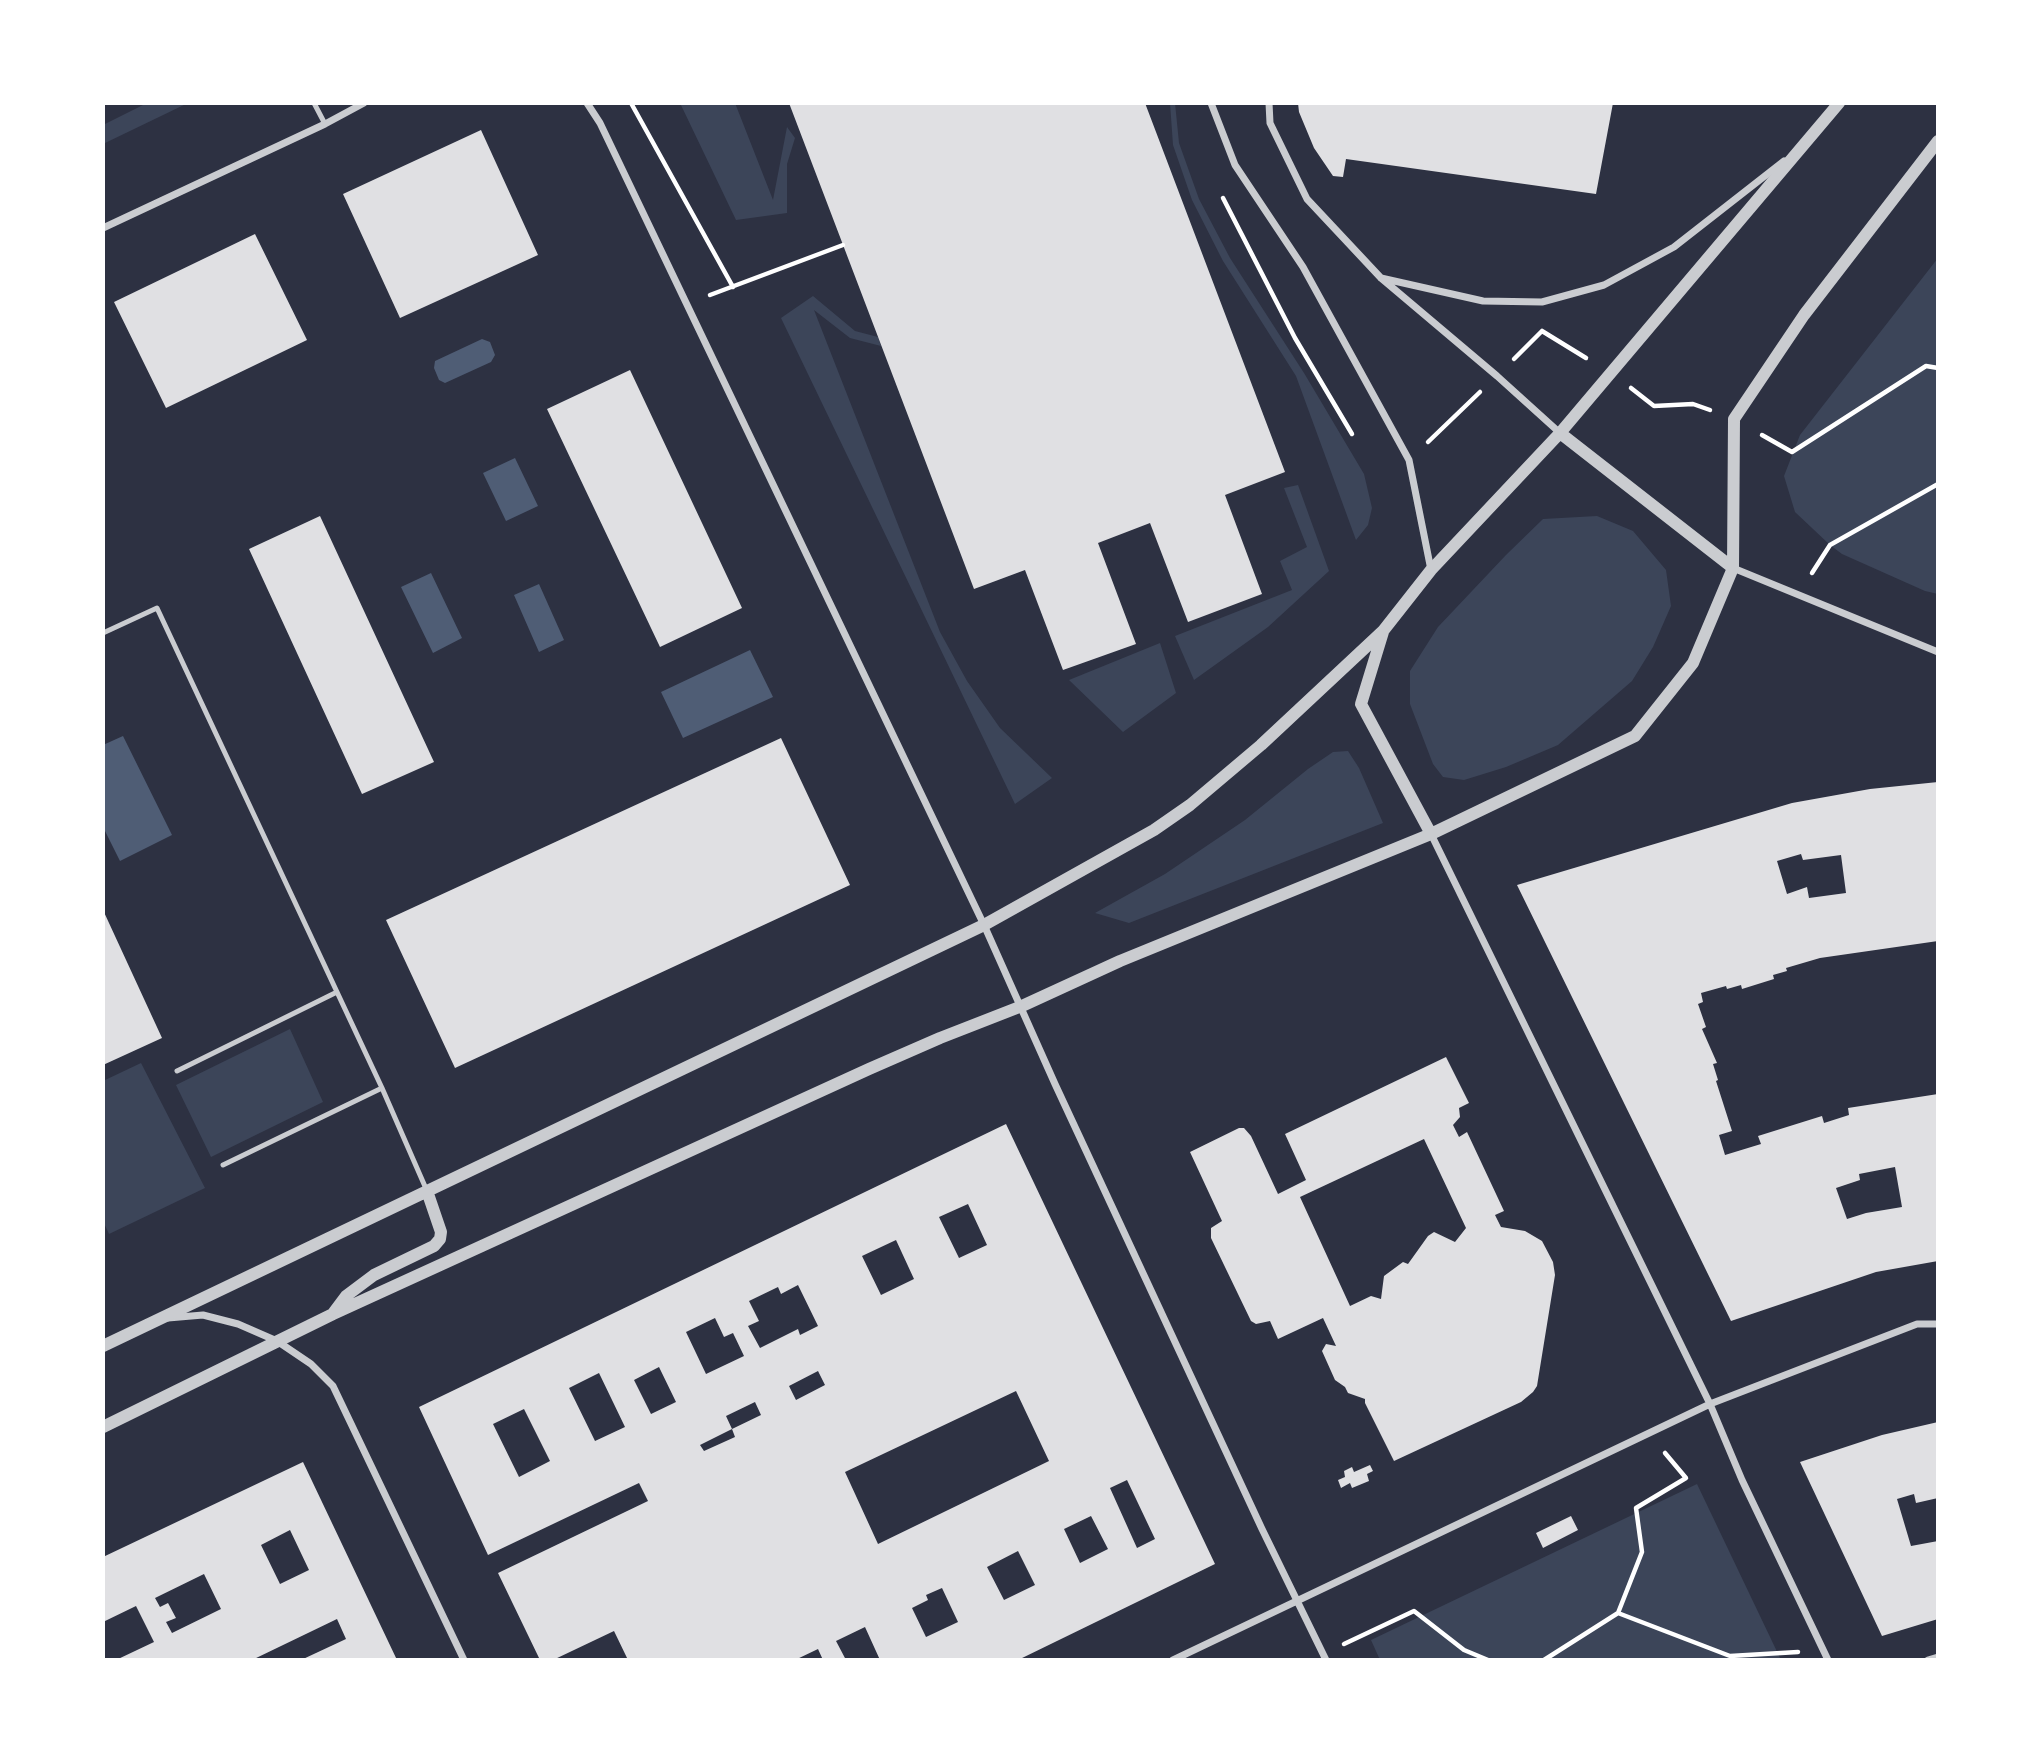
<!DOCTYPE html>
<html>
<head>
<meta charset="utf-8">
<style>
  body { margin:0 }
  #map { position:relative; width:2041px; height:1763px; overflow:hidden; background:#2d3142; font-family:"Titillium Web",sans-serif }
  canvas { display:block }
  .frame { position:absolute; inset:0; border:105px solid #fff; pointer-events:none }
</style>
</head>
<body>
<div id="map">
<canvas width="2041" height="1763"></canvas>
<div class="frame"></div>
</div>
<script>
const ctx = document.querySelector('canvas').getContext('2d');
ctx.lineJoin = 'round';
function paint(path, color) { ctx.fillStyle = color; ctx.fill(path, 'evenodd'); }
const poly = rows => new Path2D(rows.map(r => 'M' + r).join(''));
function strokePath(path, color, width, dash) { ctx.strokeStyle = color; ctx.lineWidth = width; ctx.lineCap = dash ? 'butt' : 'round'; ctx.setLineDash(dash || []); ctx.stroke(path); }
const green = poly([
  [147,103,188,103,103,144,103,125],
  [680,103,735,103,773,200,787,127,795,138,787,164,787,213,736,220],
  [1170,103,1175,103,1179,143,1199,199,1230,258,1304,373,1364,474,1372,508,1368,525,1356,540,1296,376,1223,261,1192,200,1173,145],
  [1938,258,1938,594,1925,591,1842,554,1830,545,1795,512,1784,476,1800,435],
  [813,296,855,331,878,337,881,346,850,338,814,310,940,632,967,681,1000,728,1052,778,1015,804,781,318],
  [1298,485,1329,571,1268,627,1194,680,1175,636,1292,590,1280,561,1307,547,1284,488],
  [1597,516,1633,531,1666,570,1671,606,1653,647,1632,681,1558,745,1506,767,1464,780,1443,777,1433,764,1410,704,1410,671,1438,627,1506,555,1543,519],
  [1160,643,1176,693,1123,732,1069,680],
  [1348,751,1359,768,1383,823,1129,923,1095,913,1165,874,1245,820,1308,769,1333,752],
  [290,1029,323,1102,211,1157,176,1085],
  [141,1063,205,1188,109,1234,103,1221,103,1081],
  [1697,1484,1781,1660,1380,1660,1371,1640]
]);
const water = poly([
  [482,339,490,342,495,355,491,362,445,383,439,380,434,368,435,361],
  [515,458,538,506,506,521,483,473],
  [431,573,462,638,433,653,401,587],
  [539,584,564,640,539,652,514,595],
  [750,650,773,697,683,738,661,692],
  [123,736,172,835,120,861,103,827,103,745]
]);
const building = poly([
  [789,103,1145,103,1285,472,1225,495,1262,594,1188,622,1150,523,1098,543,1136,644,1063,670,1025,570,974,589],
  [1298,103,1613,103,1596,194,1346,159,1343,177,1333,176,1314,148,1299,112],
  [481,130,538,255,400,318,343,194],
  [255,234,307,340,166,408,114,302],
  [630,370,742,608,660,647,547,409],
  [320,516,434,762,362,794,249,549],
  [781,738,850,885,455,1068,386,920],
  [1938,782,1938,941,1820,958,1786,968,1787,971,1773,975,1774,979,1742,989,1741,985,1727,989,1726,986,1701,993,1703,1002,1698,1004,1706,1027,1702,1029,1717,1063,1713,1064,1718,1080,1716,1081,1732,1131,1719,1135,1725,1155,1761,1144,1758,1136,1822,1116,1824,1123,1849,1115,1848,1108,1938,1094,1938,1261,1876,1272,1731,1321,1517,885,1792,803,1870,789],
  [1801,854,1803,860,1841,855,1846,893,1809,898,1807,887,1787,894,1777,861],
  [1895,1167,1902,1207,1866,1213,1847,1219,1836,1188,1860,1180,1859,1174],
  [103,910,162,1038,103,1065],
  [1446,1057,1469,1103,1459,1108,1460,1117,1453,1125,1459,1137,1467,1132,1504,1211,1495,1215,1501,1227,1525,1231,1542,1241,1553,1262,1555,1275,1537,1386,1533,1392,1521,1402,1394,1461,1365,1403,1365,1399,1348,1393,1345,1387,1335,1380,1322,1351,1326,1344,1336,1346,1323,1318,1278,1339,1270,1321,1256,1324,1251,1321,1211,1238,1211,1228,1222,1221,1190,1152,1239,1128,1244,1128,1251,1136,1278,1194,1306,1180,1285,1134],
  [1424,1139,1466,1228,1455,1242,1434,1232,1428,1236,1408,1264,1403,1262,1384,1276,1381,1299,1371,1296,1350,1306,1300,1197],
  [1006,1124,1215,1564,1018,1660,880,1660,865,1627,836,1641,846,1660,823,1660,818,1649,795,1660,628,1660,614,1631,553,1660,540,1660,498,1573,648,1501,639,1483,488,1555,419,1407],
  [968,1204,987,1245,959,1258,939,1217],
  [896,1240,914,1279,881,1295,862,1256],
  [798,1285,818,1326,800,1335,798,1329,760,1348,748,1326,759,1321,749,1301,778,1287,781,1294],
  [715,1318,724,1337,733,1333,744,1356,706,1374,686,1332],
  [659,1367,676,1402,651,1414,634,1380],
  [818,1371,825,1385,796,1400,789,1386],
  [599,1373,625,1427,595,1441,569,1388],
  [1016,1391,1049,1461,878,1544,845,1472],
  [755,1402,761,1415,732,1429,735,1437,704,1451,700,1445,732,1429,726,1416],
  [524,1409,550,1461,519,1477,493,1424],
  [1127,1480,1155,1539,1137,1548,1110,1488],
  [1091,1516,1108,1549,1080,1563,1064,1529],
  [1018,1551,1035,1585,1004,1600,987,1567],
  [942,1588,958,1622,926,1637,912,1608,928,1600,926,1595],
  [1938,1422,1938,1498,1916,1503,1914,1494,1897,1499,1911,1546,1938,1541,1938,1619,1882,1636,1800,1462,1882,1435],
  [303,1462,397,1660,301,1660,346,1639,337,1619,252,1660,116,1660,154,1642,136,1606,103,1622,103,1557],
  [290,1530,309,1570,280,1584,261,1545],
  [204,1574,221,1609,172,1633,166,1622,176,1618,168,1603,160,1607,155,1598],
  [1370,1465,1373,1471,1367,1474,1369,1481,1352,1488,1350,1483,1341,1488,1338,1480,1345,1477,1344,1471,1352,1467,1354,1472],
  [1571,1516,1578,1530,1543,1548,1536,1533]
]);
const path = poly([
  [631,103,733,287],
  [1223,198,1295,338,1352,434],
  [710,295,843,245],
  [1542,331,1586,358],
  [1514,359,1542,331],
  [1631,388,1654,406,1693,404,1710,410],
  [1762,435,1792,452,1926,366,1938,368],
  [1428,442,1480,392],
  [1812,573,1830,545,1938,484],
  [1618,1613,1642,1552,1636,1508,1686,1478,1665,1453],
  [1344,1644,1414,1611,1464,1650,1488,1660],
  [1544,1660,1618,1613,1730,1656,1798,1652]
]);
const service = poly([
  [314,103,325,124],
  [103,633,157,608,382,1088,427,1191],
  [177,1071,337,992],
  [223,1165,382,1088]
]);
const minor = poly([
  [587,103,600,123,984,925,1055,1084,1262,1529,1326,1660],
  [1211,103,1235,165,1303,267,1409,460,1431,570],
  [1269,103,1270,123,1307,199,1381,278,1497,376,1560,433],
  [103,228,325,124,364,103],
  [1381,278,1483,301,1542,302,1604,285,1674,247,1784,161],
  [1733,568,1938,652],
  [1431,834,1710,1404,1742,1480,1828,1660],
  [168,1318,203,1315,238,1324,277,1341,311,1364,333,1386,464,1660],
  [1173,1660,1710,1404,1917,1324,1938,1324],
  [1928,1660,1938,1657]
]);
const tertiary = poly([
  [1560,433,1733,568],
  [1383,632,1361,704,1431,834],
  [334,1312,346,1296,374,1275,434,1246,440,1239,441,1232,427,1191],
  [103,1346,984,925,1154,830,1190,805,1261,745,1383,631,1431,570,1560,433,1839,103],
  [103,1427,333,1314,869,1069,940,1038,1022,1006,1120,961,1431,834,1635,736,1693,663,1733,568,1734,419,1804,315,1938,141]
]);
paint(green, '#3c4559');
paint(water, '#4f5d75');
paint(building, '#e0e0e3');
strokePath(path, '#fff', 4.5);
strokePath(service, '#caccd0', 5);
strokePath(minor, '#caccd0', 7);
strokePath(tertiary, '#caccd0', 12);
</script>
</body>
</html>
